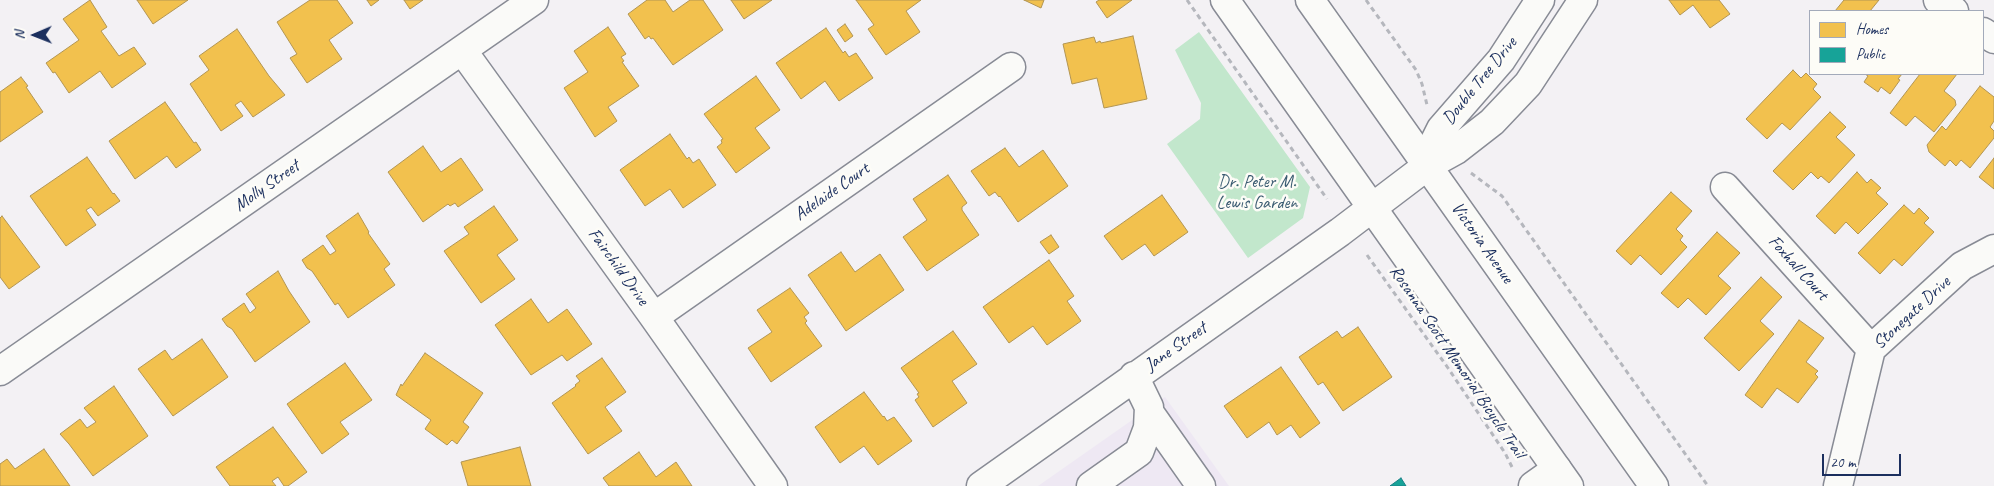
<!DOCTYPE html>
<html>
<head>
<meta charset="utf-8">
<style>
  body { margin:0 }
  #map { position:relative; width:1994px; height:486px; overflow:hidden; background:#f3f1f4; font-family:Caveat,sans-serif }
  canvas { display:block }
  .legend { position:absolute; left:1809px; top:10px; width:175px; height:65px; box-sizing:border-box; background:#fdfcf7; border:1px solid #a3aaba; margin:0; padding:6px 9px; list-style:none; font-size:15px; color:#1b2f5e }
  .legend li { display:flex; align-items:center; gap:10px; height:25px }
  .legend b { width:25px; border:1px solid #a3aaba }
  .north { position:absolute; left:10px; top:10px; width:50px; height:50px; -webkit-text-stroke:4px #fdfcf7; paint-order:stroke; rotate:269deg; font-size:14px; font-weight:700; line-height:20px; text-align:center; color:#1b2f5e }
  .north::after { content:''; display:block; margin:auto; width:18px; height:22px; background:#1b2f5e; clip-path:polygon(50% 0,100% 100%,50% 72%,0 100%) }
  .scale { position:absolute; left:1822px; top:454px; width:79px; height:22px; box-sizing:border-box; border:2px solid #1b2f5e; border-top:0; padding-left:6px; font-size:15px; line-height:18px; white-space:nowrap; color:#1b2f5e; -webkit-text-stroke:4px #fdfcf7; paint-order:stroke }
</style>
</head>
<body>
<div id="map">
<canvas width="1994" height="486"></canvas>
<ul class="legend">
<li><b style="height:14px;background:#f2c14e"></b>Homes</li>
<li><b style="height:14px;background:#17a398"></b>Public</li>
</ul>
<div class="north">N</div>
<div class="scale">20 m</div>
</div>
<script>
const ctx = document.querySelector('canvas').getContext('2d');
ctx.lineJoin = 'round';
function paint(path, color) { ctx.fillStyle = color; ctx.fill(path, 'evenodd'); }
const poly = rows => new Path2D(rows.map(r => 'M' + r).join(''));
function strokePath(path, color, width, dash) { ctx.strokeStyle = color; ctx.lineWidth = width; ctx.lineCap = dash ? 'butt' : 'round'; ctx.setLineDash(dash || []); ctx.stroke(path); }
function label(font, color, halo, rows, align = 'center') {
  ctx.font = font + ' Caveat,sans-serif'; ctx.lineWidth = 5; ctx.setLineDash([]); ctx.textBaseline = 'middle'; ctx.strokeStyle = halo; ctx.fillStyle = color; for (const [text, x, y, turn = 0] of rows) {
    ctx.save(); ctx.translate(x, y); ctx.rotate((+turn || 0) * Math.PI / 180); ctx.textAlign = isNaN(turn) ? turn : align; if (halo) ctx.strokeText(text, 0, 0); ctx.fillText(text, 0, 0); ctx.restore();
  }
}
const built = poly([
  [1165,397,1229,486,1038,486]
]);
const green = poly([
  [1199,32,1310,187,1303,218,1248,258,1167,144,1200,119,1201,103,1175,50]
]);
const homes = poly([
  [90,0,107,27,101,31,119,56,134,47,146,64,112,88,100,71,69,93,55,72,53,73,46,63,79,40,63,19,90,0],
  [137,0,188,0,153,24,137,0],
  [310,0,337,0,353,23,329,40,342,59,307,83,290,58,297,54,277,22,310,0],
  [367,0,379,0,371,6,367,0],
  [404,0,423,0,410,9,404,0],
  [647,0,665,0,673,12,690,0,703,0,723,30,673,65,653,38,651,39,649,36,645,39,628,14,647,0],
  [731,0,772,0,744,19,731,0],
  [856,0,921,0,906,11,920,32,886,55,868,29,874,25,856,0],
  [1024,0,1044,0,1041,8,1024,0],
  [1099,0,1132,0,1107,18,1096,2,1099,0],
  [1669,0,1719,0,1730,14,1710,28,1693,5,1680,15,1669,0],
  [1844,0,1879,0,1870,11,1835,11,1844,0],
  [845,24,853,36,845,42,837,30,845,24],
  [608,27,626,54,621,57,624,61,622,62,639,86,608,107,617,121,595,137,564,88,588,72,574,51,608,27],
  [826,28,843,53,845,51,849,57,856,53,873,78,839,101,825,81,801,99,776,63,826,28],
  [237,29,269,76,285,95,253,117,241,101,235,105,243,116,221,131,190,84,209,70,199,56,237,29],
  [1133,36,1147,99,1104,108,1097,78,1072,84,1063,44,1094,37,1096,43,1100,41,1101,43,1133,36],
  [1793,70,1801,78,1806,73,1817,84,1813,89,1821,97,1790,130,1782,123,1767,139,1746,119,1793,70],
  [1865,74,1902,74,1898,79,1900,80,1890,94,1881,87,1878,92,1864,82,1868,76,1865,74],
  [1920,74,1957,74,1944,91,1955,100,1956,105,1934,132,1915,116,1906,126,1890,113,1920,74],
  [756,76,780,110,755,128,770,148,736,173,717,147,722,143,721,140,723,139,704,114,756,76],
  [21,77,28,86,26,87,43,112,0,142,0,92,21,77],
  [1980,86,1994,97,1994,121,1990,127,1994,131,1994,138,1970,168,1961,160,1956,166,1950,160,1945,166,1929,152,1927,145,1942,126,1946,130,1980,86],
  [165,102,194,143,196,142,201,150,176,168,167,156,135,179,109,141,165,102],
  [1830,112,1846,127,1836,137,1855,155,1829,183,1821,176,1818,179,1811,172,1793,190,1773,171,1830,112],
  [670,134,687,159,689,157,693,163,699,159,716,185,683,208,670,189,645,206,620,170,670,134],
  [423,146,441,172,461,158,483,190,458,207,455,203,450,206,448,204,423,222,388,172,423,146],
  [1005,148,1019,167,1043,150,1068,186,1018,222,1000,196,999,197,995,192,989,196,971,171,1005,148],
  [87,157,113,194,114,193,120,201,98,216,91,207,86,210,96,225,66,246,30,196,87,157],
  [1994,158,1994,189,1979,177,1994,158],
  [1857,172,1867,183,1871,179,1881,188,1876,193,1888,204,1858,234,1846,222,1835,234,1816,216,1857,172],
  [948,175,967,203,962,207,962,210,979,235,927,271,903,237,927,220,913,199,948,175],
  [1671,192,1692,211,1676,229,1683,236,1680,240,1687,247,1661,275,1640,255,1631,265,1616,251,1671,192],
  [1162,195,1188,232,1154,256,1145,244,1122,260,1104,236,1162,195],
  [1904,205,1914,214,1919,208,1929,218,1924,223,1934,232,1902,266,1894,259,1880,274,1858,253,1904,205],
  [494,206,518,240,497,255,515,279,481,303,444,251,469,234,464,227,494,206],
  [358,213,369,232,368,233,390,264,384,269,395,285,348,318,338,303,335,305,312,271,307,268,302,260,323,245,330,255,336,251,326,236,358,213],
  [2,216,40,267,9,289,0,277,0,218,2,216],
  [1717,232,1740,253,1718,276,1731,288,1706,315,1688,298,1678,308,1661,293,1717,232],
  [1051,235,1059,247,1049,254,1040,242,1051,235],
  [841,252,855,272,880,254,904,290,846,331,808,275,841,252],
  [1049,260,1074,296,1067,301,1081,321,1047,345,1033,326,1009,343,983,307,1049,260],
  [278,271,289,291,310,322,255,362,232,329,227,326,222,319,244,303,250,313,256,308,246,294,278,271],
  [1761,277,1782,297,1760,321,1774,334,1739,371,1704,338,1761,277],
  [790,288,809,313,804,317,807,321,805,323,822,346,771,382,748,348,772,332,757,310,790,288],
  [531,299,548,323,567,309,592,344,567,361,562,355,531,375,495,325,531,299],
  [1799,320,1824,338,1806,362,1818,371,1815,374,1818,377,1798,403,1777,388,1762,408,1745,395,1799,320],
  [1358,327,1392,377,1343,411,1323,382,1318,385,1299,357,1337,331,1342,338,1358,327],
  [953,331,977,364,952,381,967,403,933,427,915,400,919,397,917,394,919,393,901,368,953,331],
  [202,339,228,377,173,416,138,369,165,350,172,360,202,339],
  [425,353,483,393,463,422,469,427,457,444,452,440,447,445,425,429,431,420,396,395,401,384,402,386,425,353],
  [602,358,626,392,605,407,622,431,588,454,552,403,576,386,575,385,580,381,576,376,602,358],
  [345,363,372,400,340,422,349,434,322,454,287,404,345,363],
  [1281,367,1320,423,1300,438,1291,425,1277,435,1269,422,1247,438,1224,406,1281,367],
  [114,386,148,436,93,476,69,444,60,434,80,419,87,428,96,422,84,408,114,386],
  [864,392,883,417,884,416,887,421,894,417,912,441,878,465,864,446,840,463,815,427,864,392],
  [273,427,307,472,288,486,284,486,278,477,272,481,276,486,230,486,216,467,273,427],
  [520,447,531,486,468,486,461,462,520,447],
  [44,449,70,486,0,486,0,464,7,459,15,469,44,449],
  [639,452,656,477,676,462,692,486,609,486,603,478,639,452]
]);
const public = poly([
  [1401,478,1406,486,1390,486,1401,478]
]);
const path = poly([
  [1187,0,1327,199],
  [1366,0,1416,70,1422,84,1427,105],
  [1471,173,1502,196,1708,486],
  [1367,255,1448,368,1505,453,1513,469]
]);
const minor = poly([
  [1938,0,1954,11],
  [1983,32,1994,39],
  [462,50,654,317,773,486],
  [1427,166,1432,147,1441,129,1501,60,1540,0],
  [1725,187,1871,349],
  [654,317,1011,67],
  [0,371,534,0],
  [1149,412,1201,486],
  [981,486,1340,232,1427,166,1456,150,1492,122,1528,84,1583,0],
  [1091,486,1139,452,1148,428,1149,407,1134,376],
  [1533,486,1557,469],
  [1838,486,1871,349,1962,266,1994,249]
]);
const major = poly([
  [1225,0,1569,486],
  [1310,0,1654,486]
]);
const streetNames = [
  ["Double Tree Drive",1480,81,-51],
  ["Molly Street",267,186,-35],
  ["Adelaide Court",832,192,-35],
  ["Victoria Avenue",1482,243,55],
  ["Fairchild Drive",618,267,54],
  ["Foxhall Court",1798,268,48],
  ["Stonegate Drive",1912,313,-43],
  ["Jane Street",1176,347,-35],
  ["Rosanna Scott Memorial Bicycle Trail",1457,362,56]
];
const parkNames = [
  ["Dr. Peter M.",1257,182],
  ["Lewis Garden",1257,203]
];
paint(built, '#eee8f3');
paint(green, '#c2e7cc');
paint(homes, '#f2c14e');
strokePath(homes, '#b29553', 1);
paint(public, '#17a398');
strokePath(public, '#188087', 1);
strokePath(minor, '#888b95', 31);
strokePath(major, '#888b95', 31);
strokePath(path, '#b5b7bd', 3, [5, 4]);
strokePath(minor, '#fafaf8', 28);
strokePath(major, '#fafaf8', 28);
label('18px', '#1b2f5e', '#fdfcf7', streetNames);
label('18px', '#3a5b71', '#fdfcf7', parkNames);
</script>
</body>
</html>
